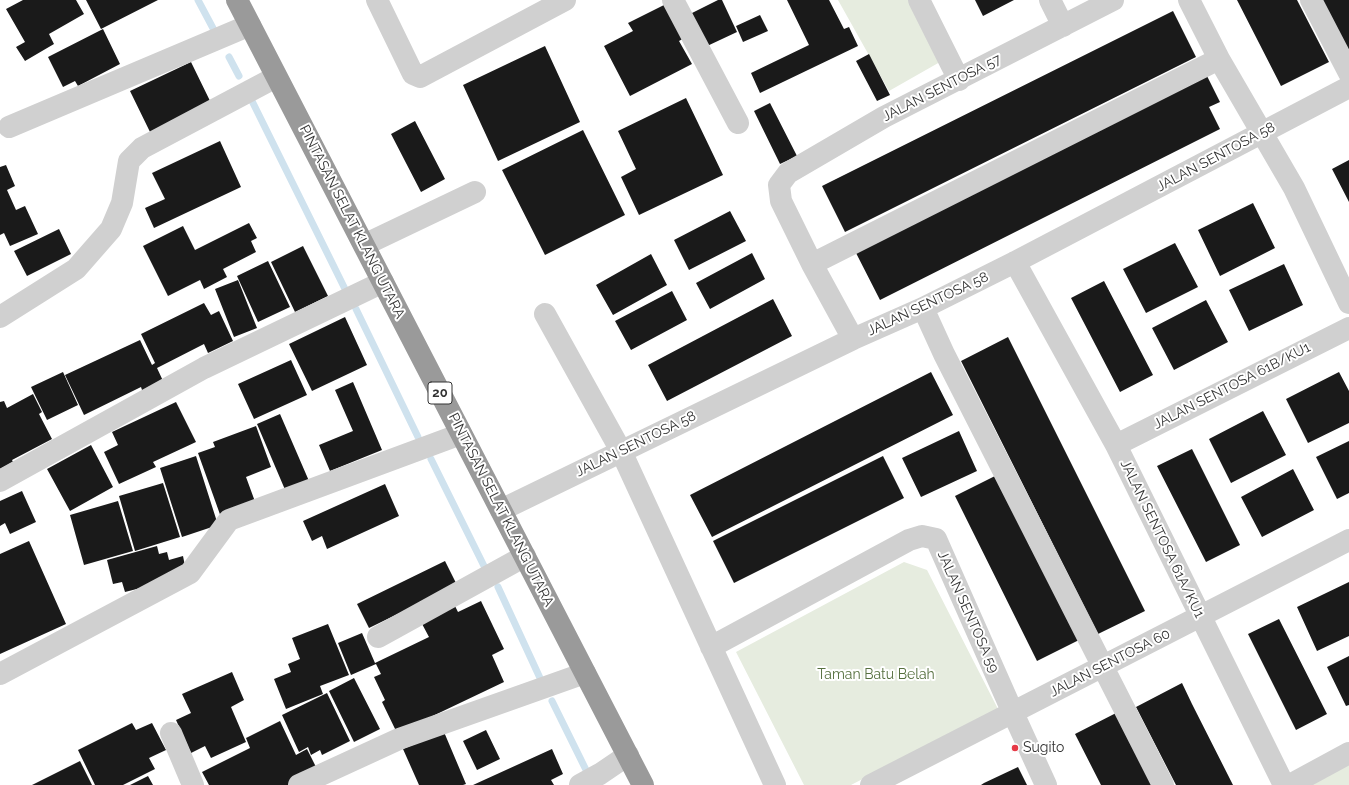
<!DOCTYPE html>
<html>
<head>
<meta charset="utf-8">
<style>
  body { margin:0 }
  canvas { display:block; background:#fff }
</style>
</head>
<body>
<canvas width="1349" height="785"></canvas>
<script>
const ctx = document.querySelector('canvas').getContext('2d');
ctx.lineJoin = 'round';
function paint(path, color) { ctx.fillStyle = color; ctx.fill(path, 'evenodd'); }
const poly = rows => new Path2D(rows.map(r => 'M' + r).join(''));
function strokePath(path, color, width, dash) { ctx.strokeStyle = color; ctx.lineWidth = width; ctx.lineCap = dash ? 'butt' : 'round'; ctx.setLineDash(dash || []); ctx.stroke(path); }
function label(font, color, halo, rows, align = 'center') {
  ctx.font = font + ' Raleway,sans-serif'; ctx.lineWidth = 4; ctx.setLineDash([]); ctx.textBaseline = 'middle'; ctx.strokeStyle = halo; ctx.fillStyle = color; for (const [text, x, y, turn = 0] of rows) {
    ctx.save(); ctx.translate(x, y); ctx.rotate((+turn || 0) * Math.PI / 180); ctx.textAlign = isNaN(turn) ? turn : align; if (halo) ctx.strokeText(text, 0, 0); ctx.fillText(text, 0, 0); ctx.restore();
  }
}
const green = poly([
  [838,0,908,0,940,62,889,91],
  [904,562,927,570,998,709,851,785,804,785,736,652],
  [1349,761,1349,785,1306,785]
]);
const stream = poly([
  [198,0,215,32],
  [229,57,239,76],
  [252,101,345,289],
  [356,309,418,437],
  [431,459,484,566],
  [498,587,540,678],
  [552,701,590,778]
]);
const building = poly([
  [23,0,76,0,84,14,49,34,54,44,25,61,16,47,25,42,6,9],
  [86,0,158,0,101,29],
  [718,0,722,0,737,32,705,47,690,14],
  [787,0,829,0,844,29,849,27,858,46,760,93,751,73,809,45],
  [975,0,1014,0,983,16],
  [1237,0,1297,0,1329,62,1281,86],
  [1321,0,1349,0,1349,51],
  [668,3,686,37,679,41,692,64,630,96,604,46,633,31,628,23],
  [1173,11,1196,57,845,232,822,186],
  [760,15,768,31,743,42,736,26],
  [103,29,120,64,78,86,75,81,63,87,48,57],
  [545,46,580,122,498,161,463,85],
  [869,54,890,95,877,101,856,61],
  [191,62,212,105,151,134,130,91],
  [1206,74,1220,102,1209,107,1220,129,880,300,855,251],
  [686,98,723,175,639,215,621,177,636,169,618,131],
  [770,103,797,156,780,164,754,111],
  [415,121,445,179,421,192,391,134],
  [583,130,625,215,545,255,502,170],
  [220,141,241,187,154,228,145,208,165,199,152,173],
  [1349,160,1349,202,1332,169],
  [6,165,15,186,7,190,16,210,25,206,38,234,10,246,4,233,0,235,0,167],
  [1253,203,1275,248,1220,276,1198,230],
  [730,211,746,241,689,270,674,240],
  [249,223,257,238,251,241,256,252,223,269,227,277,204,289,200,280,168,296,143,246,183,226,195,250],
  [59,229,71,254,27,276,14,251],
  [1175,243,1198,287,1146,313,1123,269],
  [303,246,328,296,295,312,271,262],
  [752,253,765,279,710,309,696,283],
  [651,254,667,285,613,315,596,285],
  [268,261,290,307,258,322,237,276],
  [1284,264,1303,305,1249,331,1229,290],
  [238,280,257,328,234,337,215,289],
  [1104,281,1153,375,1120,392,1071,298],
  [672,291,687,320,631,350,615,321],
  [773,299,792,336,667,401,648,365],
  [1206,300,1228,342,1174,370,1152,328],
  [204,303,211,315,219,311,233,341,208,353,204,344,157,368,164,383,143,393,141,387,84,415,65,375,140,340,152,365,155,363,141,334],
  [345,317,367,365,312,391,289,344],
  [1008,337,1145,611,1098,634,961,361],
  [291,360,307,395,254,419,238,384],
  [63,372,78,405,47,420,31,387],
  [931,372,953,415,712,537,690,495],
  [1339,372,1349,391,1349,423,1308,443,1286,399],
  [353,382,382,450,330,471,319,445,353,431,335,390],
  [33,394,42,412,39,414,52,439,12,460,13,462,0,469,0,402,4,401,7,408],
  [176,402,196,442,153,462,156,467,119,484,104,452,118,445,112,432],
  [1263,411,1286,455,1231,483,1209,439],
  [280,414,309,481,286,492,257,424],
  [256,426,271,467,246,477,257,507,222,520,198,453,215,447,213,442],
  [959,431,977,471,921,497,902,458],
  [1349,441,1349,493,1337,499,1316,457],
  [91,445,113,487,70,511,47,469],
  [1192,449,1240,545,1206,562,1157,466],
  [196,456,218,525,182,537,160,468],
  [883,456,904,498,734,583,713,541],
  [1293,469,1314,510,1262,537,1241,497],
  [999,474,1081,639,1037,661,955,496],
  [163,483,180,537,135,551,119,496],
  [385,484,399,516,327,549,322,536,312,541,303,521],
  [22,491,36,522,10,534,5,523,0,526,0,501],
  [118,501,133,551,84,565,70,515],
  [29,541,66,624,0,654,0,554],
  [157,546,159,554,167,552,169,560,183,556,186,571,164,582,125,592,122,582,113,584,107,560],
  [445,561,457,585,369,628,357,604],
  [1349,582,1349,636,1317,651,1297,607],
  [481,601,504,649,492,655,504,682,397,733,382,702,385,700,374,677,381,674,376,664,351,675,338,643,362,633,375,663,429,637,421,622,455,606,458,612],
  [1279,619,1327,714,1296,730,1248,634],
  [328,624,349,675,320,686,323,694,286,709,274,679,291,672,288,664,300,659,292,638],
  [1349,656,1349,705,1346,706,1327,667],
  [232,672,244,700,231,707,246,742,211,758,205,746,191,753,176,720,191,713,182,694],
  [354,678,380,729,354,742,329,691],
  [1182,683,1192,704,1233,785,1176,785,1136,707],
  [327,693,350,741,322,755,320,750,311,755,308,747,299,752,282,715],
  [1118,712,1154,785,1101,785,1075,734],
  [280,721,296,755,307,749,318,771,290,785,209,785,202,772,250,748,246,738],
  [132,723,136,730,152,723,166,750,149,758,155,769,123,785,95,785,78,750],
  [486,730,500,759,477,770,463,741],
  [444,732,466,784,463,785,419,785,403,749],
  [552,749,563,774,551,780,554,785,473,785],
  [80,761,92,785,32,785],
  [1018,767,1027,785,981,785,984,783],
  [148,776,153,785,130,785]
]);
const minor = poly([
  [377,0,413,74,420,77,565,0],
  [673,0,738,123],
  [919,0,959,80],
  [1050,0,1063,26],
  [1189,0,1219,59,1294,188,1349,303],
  [1311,0,1349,73],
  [9,127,250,25],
  [364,245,475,192],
  [1015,262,1116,445,1284,785],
  [812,264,1219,59],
  [923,308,944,354,1163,785],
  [545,314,621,451,775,785],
  [0,317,76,269,111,229,122,203,129,161,142,148,276,77],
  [853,339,812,264,781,201,779,185,788,173,884,117,1113,0],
  [1116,445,1349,328],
  [0,481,204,368,383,282],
  [501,510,853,339,923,308,1015,262,1349,87],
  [378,637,525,556],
  [711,647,909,540,922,536,936,539,1013,713,1046,785],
  [0,674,190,573,229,520,461,434],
  [171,733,193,785],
  [299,785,399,739,585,673],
  [580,785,600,774,628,755],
  [871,785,1349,540],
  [1290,785,1349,753]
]);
const highway = poly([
  [237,0,643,785]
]);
const markers = [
  [1015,748,4,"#e63946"]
];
const shields = [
  [440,393,24]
];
const shieldNames = [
  ["20",440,393]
];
const streetNames = [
  ["JALAN SENTOSA 57",942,88,-27],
  ["JALAN SENTOSA 58",1216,157,-28],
  ["PINTASAN SELAT KLANG UTARA",352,222,63],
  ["JALAN SENTOSA 58",928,304,-25],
  ["JALAN SENTOSA 61B/KU1",1232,386,-27],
  ["JALAN SENTOSA 58",636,444,-26],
  ["PINTASAN SELAT KLANG UTARA",501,510,63],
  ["JALAN SENTOSA 61A/KU1",1162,539,64],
  ["JALAN SENTOSA 59",968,612,66],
  ["JALAN SENTOSA 60",1110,663,-27]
];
const parkNames = [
  ["Taman Batu Belah",876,675]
];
const poiNames = [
  ["Sugito",1023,748]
];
paint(green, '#e6ecdf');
strokePath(stream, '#cfe2ee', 7);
paint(building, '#1a1a1a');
strokePath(minor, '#d0d0d0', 22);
strokePath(highway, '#9a9a9a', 22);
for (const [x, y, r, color] of markers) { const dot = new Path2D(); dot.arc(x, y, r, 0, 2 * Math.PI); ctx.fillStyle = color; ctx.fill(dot); strokePath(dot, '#fff', 1.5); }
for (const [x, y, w] of shields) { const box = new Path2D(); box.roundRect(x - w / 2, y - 11, w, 22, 3); ctx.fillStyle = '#fff'; ctx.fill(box); strokePath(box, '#333', 1); }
label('bold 13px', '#333', null, shieldNames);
label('14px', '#333', '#fff', streetNames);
label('14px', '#56703f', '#fff', parkNames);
label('14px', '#333', '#fff', poiNames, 'left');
</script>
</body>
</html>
